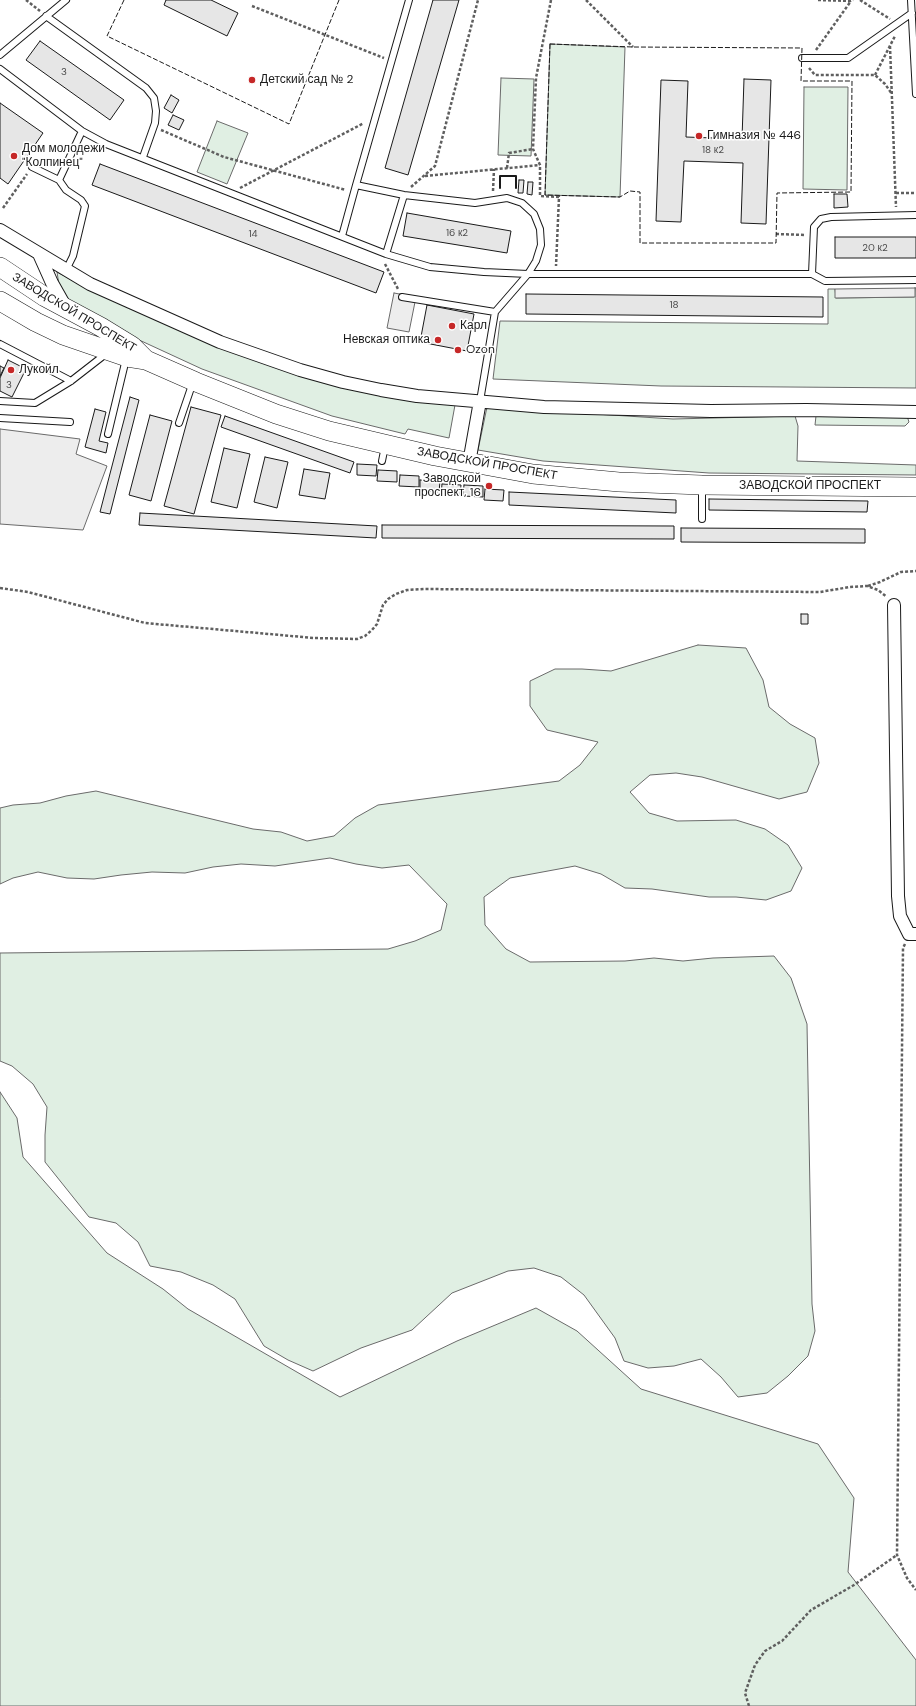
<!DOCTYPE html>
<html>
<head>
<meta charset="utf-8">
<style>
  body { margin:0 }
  canvas { display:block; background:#fff }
</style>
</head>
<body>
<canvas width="916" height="1706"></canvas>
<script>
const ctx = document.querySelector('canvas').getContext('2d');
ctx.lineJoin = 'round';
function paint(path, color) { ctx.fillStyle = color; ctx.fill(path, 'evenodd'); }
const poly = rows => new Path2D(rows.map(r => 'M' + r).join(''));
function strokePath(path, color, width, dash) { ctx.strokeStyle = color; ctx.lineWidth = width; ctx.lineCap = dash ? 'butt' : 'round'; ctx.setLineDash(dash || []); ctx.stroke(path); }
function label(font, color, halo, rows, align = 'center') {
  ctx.font = font + ' "DM Sans",sans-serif'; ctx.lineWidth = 3; ctx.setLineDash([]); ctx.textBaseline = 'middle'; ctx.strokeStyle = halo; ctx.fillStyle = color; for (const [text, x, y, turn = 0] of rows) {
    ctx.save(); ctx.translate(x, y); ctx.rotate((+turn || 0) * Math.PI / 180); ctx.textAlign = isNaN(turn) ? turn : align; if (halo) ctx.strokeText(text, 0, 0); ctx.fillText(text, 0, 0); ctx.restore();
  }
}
const green = poly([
  [550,44,625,47,620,197,545,195,550,44],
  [501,78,534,79,531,156,498,155,501,78],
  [804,87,848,87,847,190,803,189,804,87],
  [217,121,248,133,227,184,197,172,217,121],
  [57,272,100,295,327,383,455,405,449,438,408,429,405,434,332,416,202,369,98,321,68,304,59,285,57,272],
  [915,288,916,288,916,388,661,386,493,379,500,321,828,324,828,289,835,289,836,298,914,297,915,288],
  [487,407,673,419,795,416,798,426,797,461,916,465,916,475,709,473,543,461,478,450,487,407],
  [816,416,907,416,909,422,905,426,815,425,816,416],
  [698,645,746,648,763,680,769,707,790,724,815,738,819,763,807,792,779,799,702,777,676,773,650,775,630,792,649,813,677,821,736,820,765,829,788,845,802,868,791,891,766,900,736,897,709,897,652,889,625,888,601,874,575,866,510,878,484,897,485,925,506,949,530,962,625,961,654,958,683,961,713,958,774,956,791,978,807,1024,812,1304,815,1331,808,1356,788,1376,767,1393,738,1397,721,1377,701,1359,674,1366,648,1368,624,1361,615,1338,584,1295,561,1277,534,1268,508,1271,452,1293,412,1330,361,1348,313,1371,288,1360,264,1346,235,1299,213,1285,181,1272,150,1266,138,1242,116,1223,89,1217,45,1162,45,1135,47,1107,33,1084,12,1066,0,1061,0,953,388,949,415,941,441,930,447,904,409,865,382,868,356,864,330,858,275,866,241,864,213,867,185,873,152,872,121,875,94,879,67,878,38,872,13,878,0,884,0,808,13,805,40,803,66,796,96,791,253,829,281,832,307,841,334,836,355,818,378,805,559,781,580,765,598,742,547,730,530,706,530,681,555,669,582,669,611,671,698,645],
  [0,1092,17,1118,23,1157,107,1253,163,1289,188,1309,340,1397,457,1341,536,1308,577,1331,641,1389,818,1444,854,1498,848,1572,916,1660,916,1706,0,1706,0,1092]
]);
const parking = poly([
  [915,288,915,297,835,298,835,289,915,288],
  [394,293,416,297,409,332,387,328,394,293],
  [0,429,80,439,76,454,107,466,83,530,0,524,0,429]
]);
const building = poly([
  [166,0,211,0,238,13,227,36,164,5,166,0],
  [433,0,459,0,408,175,385,168,433,0],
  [40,41,124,100,110,120,26,60,40,41],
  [744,79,771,80,766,224,741,223,743,163,684,161,681,222,656,221,661,80,688,81,686,137,742,139,744,79],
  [171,95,179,100,172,113,164,108,171,95],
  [0,103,43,133,8,184,0,178,0,103],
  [173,115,184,120,179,130,168,125,173,115],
  [100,164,384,272,376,293,92,185,100,164],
  [519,180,524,180,523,193,518,193,519,180],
  [528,182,533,182,532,195,527,194,528,182],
  [834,194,847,194,848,207,834,208,834,194],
  [407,213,511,231,507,253,403,236,407,213],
  [835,237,916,237,916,258,835,258,835,237],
  [526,294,823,297,823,317,526,314,526,294],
  [427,305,474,314,467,351,420,342,427,305],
  [8,360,26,369,12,397,0,391,0,378,8,360],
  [0,366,4,368,0,376,0,366],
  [130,397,139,400,110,514,100,512,130,397],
  [191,407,221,415,194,514,164,506,191,407],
  [95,409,106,412,99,441,108,443,106,453,85,447,95,409],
  [150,415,172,421,151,501,129,495,150,415],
  [225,416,354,462,350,473,221,427,225,416],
  [224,448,250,454,237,508,211,502,224,448],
  [265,457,288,462,277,508,254,502,265,457],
  [357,464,377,465,376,476,357,475,357,464],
  [304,469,330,473,325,499,299,495,304,469],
  [378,470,397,471,397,482,377,481,378,470],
  [400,475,419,476,419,487,399,486,400,475],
  [420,480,440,481,439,492,420,491,420,480],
  [442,484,461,485,460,496,441,495,442,484],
  [464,485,483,486,483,497,463,496,464,485],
  [485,489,504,490,503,501,484,500,485,489],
  [509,492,676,500,676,513,509,505,509,492],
  [709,499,868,501,867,512,709,510,709,499],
  [140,513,377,526,376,538,139,525,140,513],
  [382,525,674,526,674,539,382,538,382,525],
  [681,528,865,529,865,543,681,542,681,528],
  [801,614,808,614,808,624,801,624,801,614]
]);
const path = poly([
  [26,0,40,11],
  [551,0,536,78,533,149,540,165,540,196,559,197,556,266],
  [586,0,633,47],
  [818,0,851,1,853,0],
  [860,0,890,19],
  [252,6,384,58],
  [890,46,896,207],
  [816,50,851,1],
  [809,68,815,75,875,75,885,84,892,94],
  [875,75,895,36],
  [161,130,224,157,346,190],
  [507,168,509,153,533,149],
  [425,176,540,165],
  [411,187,435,166,478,0],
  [240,188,364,123],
  [493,191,494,169],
  [896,193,916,193],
  [3,208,27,174],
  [776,234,805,235],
  [385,264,398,289],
  [868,586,880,582,901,572,916,571],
  [0,588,28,592,145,623,314,638,357,639,365,636,372,630,377,624,383,605,388,599,396,594,407,590,424,589,820,592,850,587,867,586,878,590,887,597],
  [905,944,903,948,897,1555,907,1578,916,1590],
  [749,1706,745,1693,755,1665,765,1651,782,1641,811,1610,854,1585,897,1555]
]);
const service = poly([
  [911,0,916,94],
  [46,16,146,88,154,98,156,111,155,123,143,157],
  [0,55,66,0],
  [802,58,848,58,912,13],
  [0,69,82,131,106,144,386,254,430,267,484,272,528,274,536,261,541,245,540,229,534,214,522,203,507,198,475,203,404,195,356,185,342,236],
  [32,167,59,180],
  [356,185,409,0],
  [386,254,404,195],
  [66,270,73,256,85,206,81,200,66,190,59,180,82,131],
  [812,274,814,227,821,219,831,217,916,215],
  [402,297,495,312],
  [0,344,71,381],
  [0,401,35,403,71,381,107,353],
  [480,401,495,312,528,274,812,274,825,281,916,280],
  [0,418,70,422],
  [179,423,193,382],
  [108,434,126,359],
  [382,461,385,446],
  [702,487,702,519]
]);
const minor = poly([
  [0,230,90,284,220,342,300,370,343,382,381,390,417,396,544,407,711,411,806,410,916,412],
  [39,254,52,283,65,306],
  [469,463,480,401],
  [894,605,898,896,900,916,909,934,916,934]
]);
const primary = poly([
  [0,267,45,297,101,327,132,346,146,360],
  [0,301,36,322,63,335,127,357,146,360,196,382,276,414,329,431,435,456,533,474,619,482,702,485,916,487]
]);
const fence = poly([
  [124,0,107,36,289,124,339,0],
  [550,44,633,47,802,48,801,81,852,81,851,192,777,193,776,243,640,243,640,192,630,191,620,197,545,195,550,44]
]);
const wall = poly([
  [500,188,500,176,516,176,516,188]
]);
const markers = [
  [252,80,4,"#c62828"],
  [699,136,4,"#c62828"],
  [14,156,4,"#c62828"],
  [452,326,4,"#c62828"],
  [438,340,4,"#c62828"],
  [458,350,4,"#c62828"],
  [11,370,4,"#c62828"],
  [489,486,4,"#c62828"]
];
const numberNames = [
  ["3",64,72],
  ["18 к2",713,150],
  ["16 к2",457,233],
  ["14",253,234],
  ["20 к2",875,248],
  ["18",674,305],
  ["3",9,385]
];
const poiNames = [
  ["Детский сад № 2",260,80],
  ["Гимназия № 446",707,136],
  ["Дом молодежи",22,149],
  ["\"Колпинец\"",22,163],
  ["Карл",460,326],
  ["Невская оптика",430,340,"right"],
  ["Ozon",466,350],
  ["Лукойл",19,370],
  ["Заводской",481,479,"right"],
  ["проспект, 16",481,493,"right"]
];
const streetNames = [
  ["ЗАВОДСКОЙ ПРОСПЕКТ",74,313,31],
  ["ЗАВОДСКОЙ ПРОСПЕКТ",487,464,10],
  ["ЗАВОДСКОЙ ПРОСПЕКТ",810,486]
];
paint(green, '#e0efe3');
strokePath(green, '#6a6a6a', 1);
paint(parking, '#ededed');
strokePath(parking, '#6a6a6a', 1);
paint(building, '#e6e6e6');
strokePath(building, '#1a1a1a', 1);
strokePath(service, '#1a1a1a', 8);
strokePath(minor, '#1a1a1a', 14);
strokePath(primary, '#1a1a1a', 20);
strokePath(path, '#5f5f5f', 2.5, [3, 2]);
strokePath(service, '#fff', 6);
strokePath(minor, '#fff', 12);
strokePath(primary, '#fff', 19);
strokePath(fence, '#1a1a1a', 1, [5, 2]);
strokePath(wall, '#1a1a1a', 2);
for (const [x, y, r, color] of markers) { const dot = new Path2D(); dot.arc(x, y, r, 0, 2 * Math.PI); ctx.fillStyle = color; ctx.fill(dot); strokePath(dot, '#fff', 1.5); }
label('10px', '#4d4d4d', null, numberNames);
label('12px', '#1a1a1a', '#fff', poiNames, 'left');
label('12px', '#1a1a1a', '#fff', streetNames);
</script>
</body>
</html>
